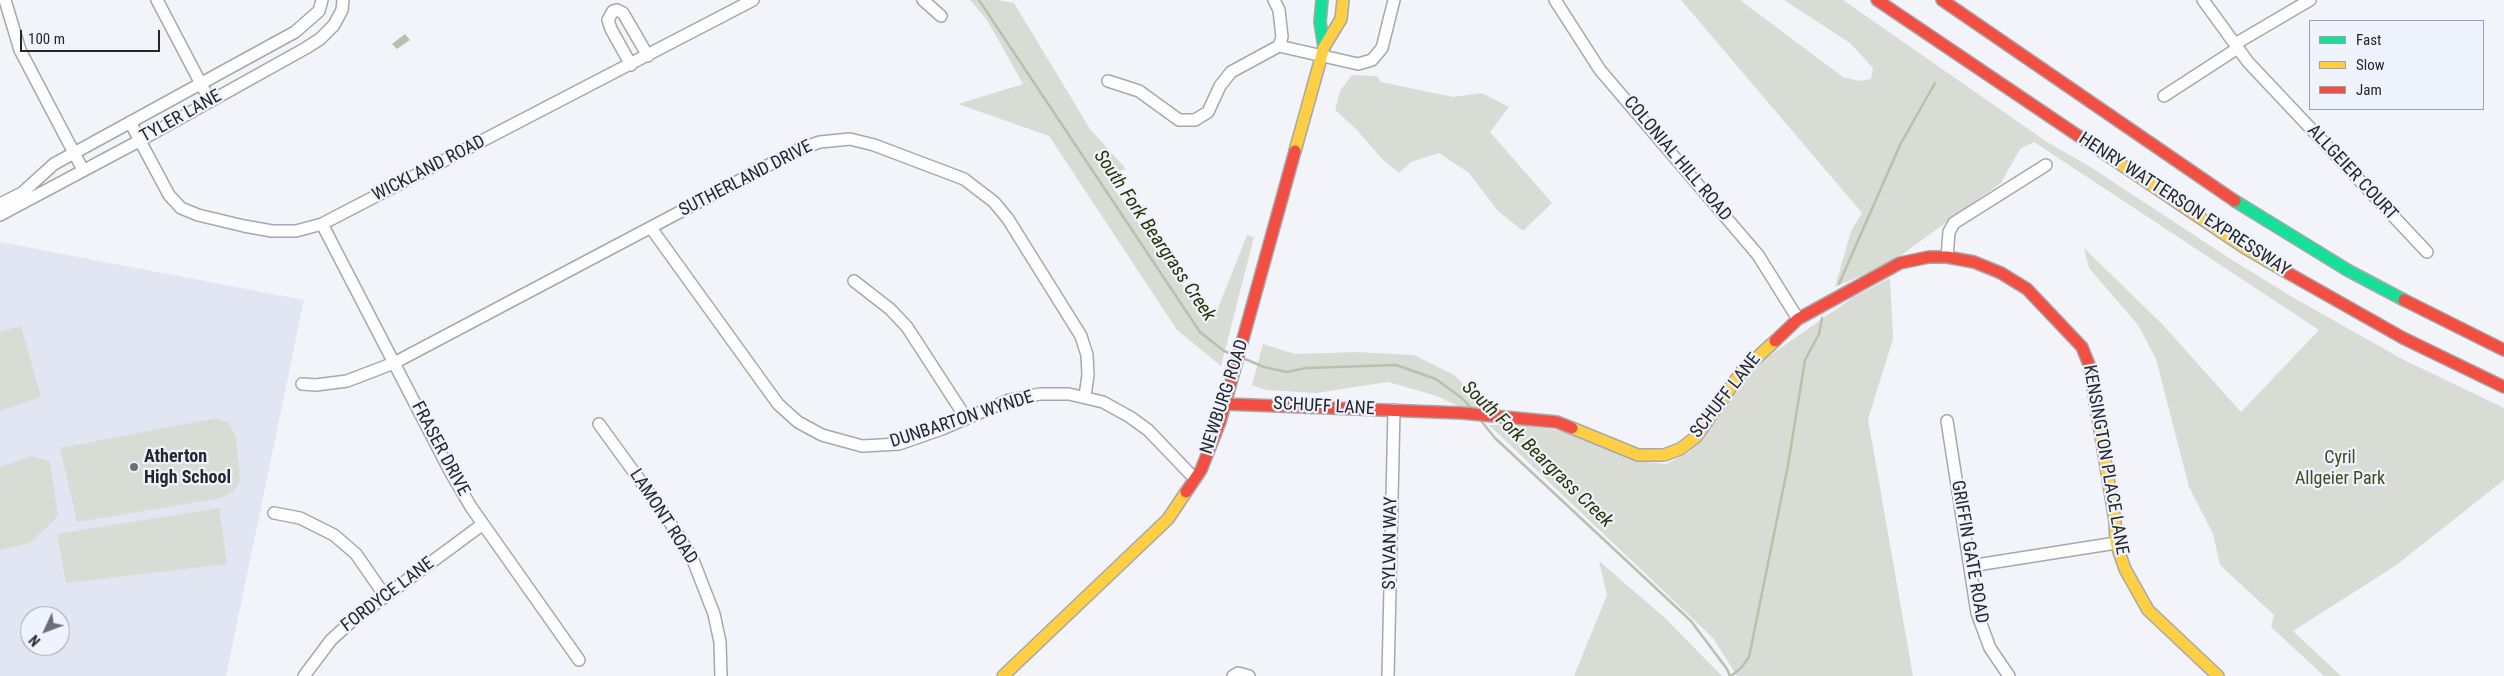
<!DOCTYPE html>
<html>
<head>
<meta charset="utf-8">
<style>
  body { margin:0 }
  #map { position:relative; width:2504px; height:676px; overflow:hidden; background:#f2f4fa; font-family:"Roboto Condensed",sans-serif }
  canvas { display:block }
  .legend { position:absolute; left:2309px; top:20px; width:175px; height:90px; box-sizing:border-box; background:#eef3fd; border:1px solid #9ea1a9; margin:0; padding:6px 9px; list-style:none; font-size:15px; color:#26272b }
  .legend li { display:flex; align-items:center; gap:10px; height:25px }
  .legend b { width:25px; border:1px solid #9ea1a9 }
  .north { position:absolute; left:20px; top:606px; width:50px; height:50px; box-sizing:border-box; background:#eef3fd; border:1px solid #9ea1a9; border-radius:50%; rotate:227deg; font-size:14px; font-weight:700; line-height:20px; text-align:center; color:#26272b }
  .north::after { content:''; display:block; margin:auto; width:18px; height:22px; background:#6d6f73; clip-path:polygon(50% 0,100% 100%,50% 72%,0 100%) }
  .scale { position:absolute; left:20px; top:30px; width:140px; height:22px; box-sizing:border-box; border:2px solid #26272b; border-top:0; padding-left:6px; font-size:15px; line-height:18px; white-space:nowrap; color:#26272b; -webkit-text-stroke:4px #eef3fd; paint-order:stroke }
</style>
</head>
<body>
<div id="map">
<canvas width="2504" height="676"></canvas>
<ul class="legend">
<li><b style="height:6px;background:#16e098"></b>Fast</li>
<li><b style="height:6px;background:#ffcf43"></b>Slow</li>
<li><b style="height:6px;background:#f24e42"></b>Jam</li>
</ul>
<div class="north">N</div>
<div class="scale">100 m</div>
</div>
<script>
const ctx = document.querySelector('canvas').getContext('2d');
ctx.lineJoin = 'round';
function paint(path, color) { ctx.fillStyle = color; ctx.fill(path, 'evenodd'); }
const poly = rows => new Path2D(rows.map(r => 'M' + r).join(''));
function strokePath(path, color, width, dash) { ctx.strokeStyle = color; ctx.lineWidth = width; ctx.lineCap = dash ? 'butt' : 'round'; ctx.setLineDash(dash || []); ctx.stroke(path); }
function label(font, color, halo, rows, align = 'center') {
  ctx.font = font + ' "Roboto Condensed",sans-serif'; ctx.lineWidth = 4.5; ctx.setLineDash([]); ctx.textBaseline = 'middle'; ctx.strokeStyle = halo; ctx.fillStyle = color; for (const [text, x, y, turn = 0] of rows) {
    ctx.save(); ctx.translate(x, y); ctx.rotate((+turn || 0) * Math.PI / 180); ctx.textAlign = isNaN(turn) ? turn : align; if (halo) ctx.strokeText(text, 0, 0); ctx.fillText(text, 0, 0); ctx.restore();
  }
}
const built = poly([
  [0,242,304,300,226,676,0,676],
  [30,616,60,616,60,646,30,646]
]);
const green = poly([
  [970,0,998,0,1014,3,1090,129,1126,169,1113,173,1112,186,1206,318,1214,318,1247,235,1254,237,1221,366,1177,330,1049,136,958,104,1023,84,987,20],
  [1681,0,1740,0,1843,77,1859,81,1871,79,1873,68,1850,43,1784,0,1843,0,2047,142,2089,166,2232,260,2294,298,2402,359,2504,408,2504,480,2395,566,2293,631,2341,676,2324,676,2271,627,2274,615,2220,565,2213,534,2189,487,2156,359,2138,325,2089,268,2084,248,2164,326,2241,412,2319,330,2034,142,2020,149,2001,183,1890,263,1835,287,1851,231,1862,213],
  [1352,75,1377,76,1381,82,1453,97,1482,93,1509,107,1490,132,1552,203,1523,231,1498,211,1469,173,1439,153,1411,162,1399,173,1383,160,1356,129,1335,110,1340,91],
  [1890,278,1893,339,1868,419,1913,676,1737,676,1713,638,1489,425,1521,425,1563,431,1636,461,1666,464,1689,452,1745,373,1852,298],
  [21,326,41,397,0,411,0,332],
  [1263,344,1295,354,1357,352,1414,355,1454,375,1488,409,1458,406,1437,396,1388,382,1316,393,1266,390,1252,385],
  [217,418,229,423,236,437,240,480,234,491,221,498,77,522,60,448],
  [32,456,50,461,58,516,30,543,0,550,0,467],
  [219,508,227,564,66,583,57,534],
  [1599,561,1665,618,1722,676,1574,676,1607,595]
]);
const water = poly([
  [405,34,410,40,397,49,392,44]
]);
const stream = poly([
  [979,0,1200,332,1224,351,1232,354],
  [1839,284,1900,145,1935,83],
  [1245,359,1264,367,1287,372,1306,368,1396,365,1436,379,1463,399,1471,408],
  [1482,422,1495,438,1691,621,1727,669,1730,676],
  [1731,676,1741,668,1749,657,1788,465,1805,360,1819,334,1822,318]
]);
const street = poly([
  [5,0,20,50,83,170],
  [157,0,210,101],
  [923,0,941,16],
  [1274,0,1279,10,1282,37,1279,46],
  [1555,0,1600,70,1758,255,1798,319],
  [2203,0,2248,62,2427,252],
  [2235,44,2310,0],
  [631,65,611,29,608,20,613,11,617,10,623,13,648,56],
  [1108,81,1139,91,1179,120,1195,120,1208,112,1220,86,1231,72,1279,46,1358,64,1372,60,1382,48,1394,0],
  [2164,96,2238,48],
  [130,122,169,195,181,208,198,215,244,226,272,231,296,231,322,224,753,0],
  [0,204,22,193,54,164,295,32,319,11,322,0],
  [0,215,139,141,306,48,320,39,334,25,342,10,343,0],
  [322,224,451,473,471,507,579,660],
  [651,228,778,404,798,422,822,435,862,446,899,444,942,429,1009,400,1040,394,1069,394,1103,402,1130,417,1148,430,1195,479],
  [1947,257,1949,232,1954,223,2046,165],
  [854,281,890,309,907,327,966,418],
  [302,384,316,385,347,381,394,363,799,149,820,142,850,139,874,145,964,179,994,202,1008,219,1081,336,1087,355,1088,375,1085,396],
  [1947,421,1977,613,1990,648,2009,676],
  [599,424,668,519,693,560,714,614,720,642,721,676],
  [274,513,300,518,334,535,356,554,385,596],
  [1970,566,2116,543],
  [304,676,331,640,353,620,483,524],
  [1233,676,1238,673,1249,676],
  [1388,676,1394,410]
]);
const fast = poly([
  [1322,0,1320,22,1324,47],
  [2235,201,2349,271,2404,300]
]);
const slow = poly([
  [2080,137,2245,248,2288,273],
  [1295,151,1324,47,1341,19,1343,0],
  [2093,388,2115,521,2116,543,2125,569,2148,610,2218,676],
  [1572,428,1638,455,1664,455,1680,449,1696,437,1742,371,1775,341],
  [1003,676,1168,519,1186,492]
]);
const jam = poly([
  [1877,0,2080,137],
  [1942,0,2235,201],
  [2288,273,2403,338,2504,387],
  [2404,300,2504,350],
  [1775,341,1798,319,1900,263,1929,257,1947,257,1974,262,2001,273,2027,289,2082,347,2090,367,2093,388],
  [1225,404,1462,413,1557,422,1572,428],
  [1186,492,1201,470,1220,422,1295,151]
]);
const markers = [
  [134,467,5,"#6d6f73"]
];
const streetNames = [
  ["TYLER LANE",181,117,-29],
  ["COLONIAL HILL ROAD",1677,159,50],
  ["WICKLAND ROAD",429,169,-27],
  ["ALLGEIER COURT",2352,173,47],
  ["SUTHERLAND DRIVE",746,179,-27],
  ["HENRY WATTERSON EXPRESSWAY",2184,205,33],
  ["SCHUFF LANE",1726,396,-52],
  ["NEWBURG ROAD",1225,397,-72],
  ["SCHUFF LANE",1324,407,3],
  ["DUNBARTON WYNDE",962,420,-18],
  ["FRASER DRIVE",440,449,62],
  ["KENSINGTON PLACE LANE",2105,460,80],
  ["LAMONT ROAD",663,517,57],
  ["SYLVAN WAY",1391,543,-89],
  ["GRIFFIN GATE ROAD",1969,552,80],
  ["FORDYCE LANE",388,595,-37]
];
const poiNames = [
  ["Atherton",144,457],
  ["High School",144,478]
];
const parkNames = [
  ["Cyril",2340,458],
  ["Allgeier Park",2340,479]
];
const waterNames = [
  ["South Fork Beargrass Creek",1154,236,56],
  ["South Fork Beargrass Creek",1537,455,44]
];
paint(built, '#e1e6f2');
paint(green, '#d9dcd5');
paint(water, '#b9c0ad');
strokePath(stream, '#b9c0ad', 2.5);
strokePath(street, '#a6a8ac', 14);
strokePath(fast, '#a6a8ac', 14);
strokePath(slow, '#a6a8ac', 14);
strokePath(jam, '#a6a8ac', 14);
strokePath(street, '#fdfdfe', 11);
strokePath(fast, '#16e098', 11);
strokePath(slow, '#ffcf43', 11);
strokePath(jam, '#f24e42', 11);
for (const [x, y, r, color] of markers) { const dot = new Path2D(); dot.arc(x, y, r, 0, 2 * Math.PI); ctx.fillStyle = color; ctx.fill(dot); strokePath(dot, '#eef3fd', 2); }
label('18px', '#26272b', '#eef3fd', streetNames);
label('bold 18px', '#26272b', '#eef3fd', poiNames, 'left');
label('18px', '#424b1c', '#eef3fd', parkNames);
label('italic 19px', '#2b3301', '#eef3fd', waterNames);
</script>
</body>
</html>
